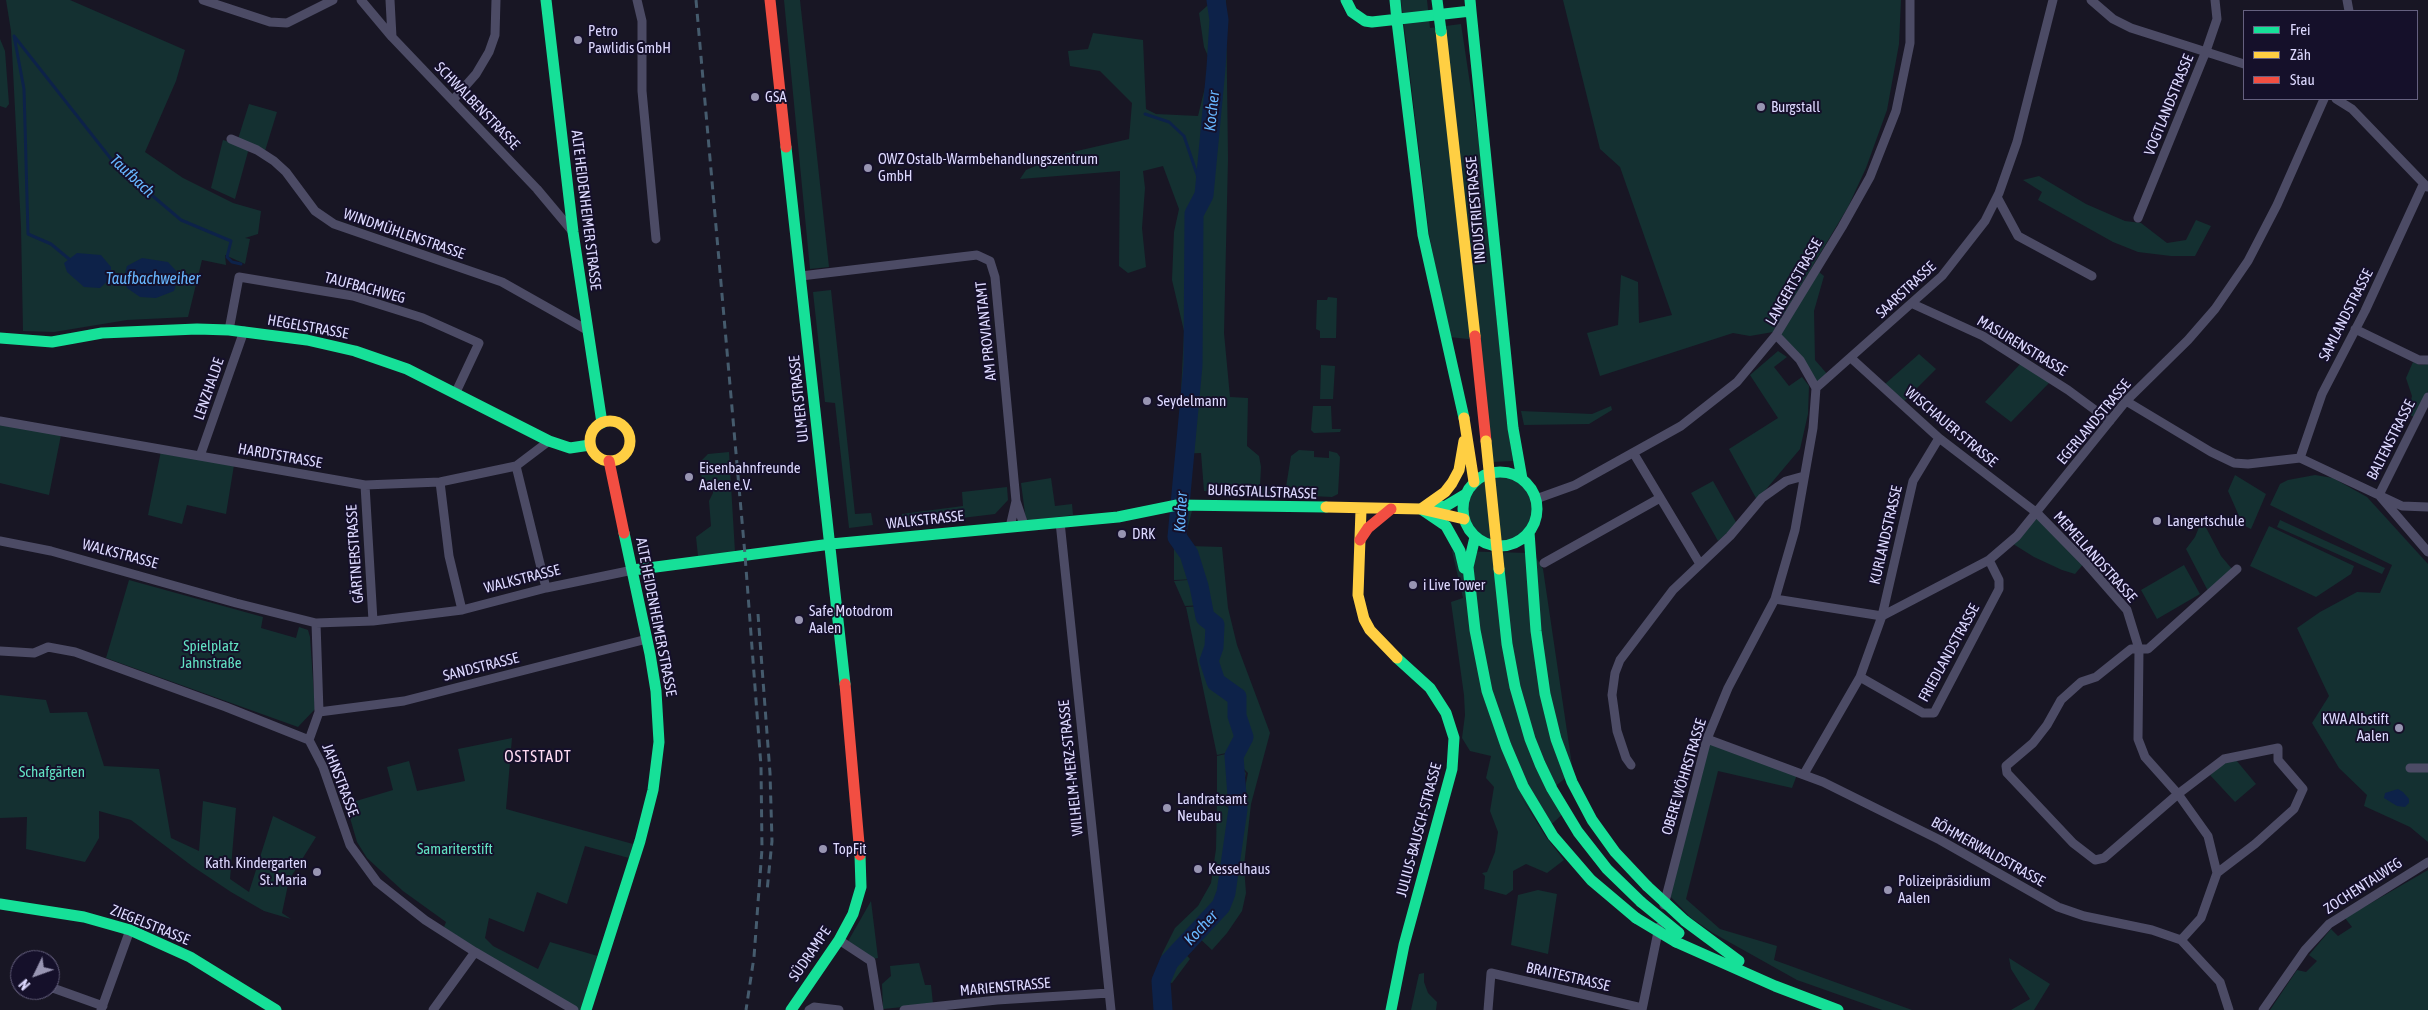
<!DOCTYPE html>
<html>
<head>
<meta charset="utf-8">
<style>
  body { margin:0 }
  #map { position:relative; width:2428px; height:1010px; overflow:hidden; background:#181624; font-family:"Asap Condensed",sans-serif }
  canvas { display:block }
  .legend { position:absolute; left:2243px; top:10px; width:175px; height:90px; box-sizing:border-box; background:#15102a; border:1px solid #65607f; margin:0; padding:6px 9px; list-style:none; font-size:15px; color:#ddd9ff }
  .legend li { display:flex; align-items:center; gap:10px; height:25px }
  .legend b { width:25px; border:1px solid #65607f }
  .north { position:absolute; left:10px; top:950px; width:50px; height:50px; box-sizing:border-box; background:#15102a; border:1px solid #65607f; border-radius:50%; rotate:228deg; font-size:14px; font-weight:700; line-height:20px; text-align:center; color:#ddd9ff }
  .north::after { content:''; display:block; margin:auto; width:18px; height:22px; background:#9895b2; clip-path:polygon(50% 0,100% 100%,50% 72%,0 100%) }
</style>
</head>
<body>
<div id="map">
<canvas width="2428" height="1010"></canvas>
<ul class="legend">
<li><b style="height:6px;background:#16e098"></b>Frei</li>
<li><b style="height:6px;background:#ffcf43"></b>Zäh</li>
<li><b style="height:6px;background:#f24e42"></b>Stau</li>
</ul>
<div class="north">N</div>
</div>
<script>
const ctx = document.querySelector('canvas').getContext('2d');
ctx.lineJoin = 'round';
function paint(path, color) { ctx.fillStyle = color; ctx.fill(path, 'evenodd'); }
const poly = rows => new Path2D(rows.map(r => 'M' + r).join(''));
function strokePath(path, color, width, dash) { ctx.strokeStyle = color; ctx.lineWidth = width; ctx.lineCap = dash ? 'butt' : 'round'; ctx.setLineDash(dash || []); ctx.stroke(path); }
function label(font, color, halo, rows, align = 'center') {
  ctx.font = font + ' "Asap Condensed",sans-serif'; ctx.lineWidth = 4; ctx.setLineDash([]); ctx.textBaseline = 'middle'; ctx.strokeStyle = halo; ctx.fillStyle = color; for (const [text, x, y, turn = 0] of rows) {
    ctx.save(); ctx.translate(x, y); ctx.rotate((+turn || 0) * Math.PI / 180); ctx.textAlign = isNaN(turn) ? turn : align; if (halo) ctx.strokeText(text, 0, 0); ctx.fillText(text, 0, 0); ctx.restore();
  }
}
const green = poly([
  [6,0,70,0,185,50,176,81,145,152,183,178,233,203,261,211,258,234,245,238,250,239,245,264,225,255,226,265,202,260,188,317,127,320,54,332,23,331,21,227,11,31],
  [784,0,800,0,829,267,810,269],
  [1214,0,1226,0,1228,159,1224,333,1230,397,1248,398,1247,446,1259,456,1261,467,1260,486,1286,487,1291,456,1299,450,1314,451,1314,457,1329,458,1329,451,1337,453,1340,457,1338,494,1332,497,1204,491,1201,453,1178,454,1184,331,1172,280,1174,232,1179,209,1163,166,1143,171,1145,188,1142,228,1146,267,1128,273,1119,266,1120,171,1020,179,1026,170,1064,154,1129,139,1132,103,1100,71,1070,66,1068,51,1088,49,1093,33,1143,40,1146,109,1156,114,1198,116,1211,63,1204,47,1199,13],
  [1401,0,1427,0,1430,28,1461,24,1479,143,1507,423,1513,461,1491,462,1477,340,1449,337,1429,234],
  [1563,0,1901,0,1899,44,1887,110,1866,168,1848,207,1773,332,1750,336,1733,333,1600,376,1587,333,1618,325,1621,275,1638,282,1639,323,1672,315,1620,167,1600,149],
  [0,39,5,51,9,104,6,108,0,106],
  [249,104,277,112,265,151,238,139],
  [223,140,249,148,235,199,211,188],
  [2039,176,2086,204,2125,221,2141,223,2167,243,2186,240,2196,220,2211,226,2195,256,2171,256,2138,252,2113,242,2038,200,2042,192,2023,180],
  [1819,272,1824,276,1814,311,1815,360,1828,375,1818,385,1779,335],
  [831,290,855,514,871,513,873,525,849,528,835,403,825,402,813,292],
  [1328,297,1337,298,1336,338,1320,338,1320,331,1316,329,1317,300,1327,300],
  [1778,351,1787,357,1774,367,1789,386,1802,377,1809,386,1808,414,1800,449,1757,500,1729,449,1778,418,1750,375],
  [1919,354,1936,369,1904,401,1885,384],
  [2022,362,2050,382,2011,422,1985,402],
  [2413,362,2420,365,2428,364,2428,391,2416,418,2408,414,2412,396,2406,378],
  [1321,365,1335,366,1333,399,1320,399],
  [1313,406,1331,406,1332,429,1341,429,1340,432,1314,433,1311,430],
  [1611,406,1612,410,1589,424,1524,425,1521,411,1592,414],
  [0,424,61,435,49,495,0,483],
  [161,451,234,465,226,514,187,505,182,524,148,515],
  [729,452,735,552,698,556,696,537,711,526,709,501,713,493,712,484,702,479,699,463,708,454],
  [2235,475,2266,494,2251,529,2243,525,2228,491],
  [2315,475,2333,478,2367,497,2428,564,2428,842,2410,827,2364,806,2367,795,2339,768,2312,723,2329,696,2297,628,2320,612,2357,592,2380,593,2392,565,2270,505,2280,484,2288,480],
  '1467 509a33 33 0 1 1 66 0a33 33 0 1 1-66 0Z',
  [1051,478,1055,506,1072,504,1073,515,1026,521,1021,483],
  [1713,481,1737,524,1718,541,1691,493],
  [1007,487,1008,500,995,514,904,525,902,514,963,506,962,492],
  [1193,507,1186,534,1199,578,1195,554,1190,546,1222,547,1228,608,1237,645,1270,733,1251,804,1244,866,1246,893,1242,911,1227,933,1212,950,1197,936,1182,950,1190,959,1172,983,1153,980,1162,954,1175,928,1198,906,1211,883,1216,849,1217,800,1234,812,1242,802,1248,773,1236,761,1236,756,1246,736,1238,716,1238,696,1218,681,1211,661,1215,647,1216,625,1207,616,1204,605,1185,606,1174,581,1200,579,1174,580,1174,551,1171,508],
  [2037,513,2085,562,2075,574,2062,570,2034,557,2010,542],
  [2202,520,2221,556,2232,569,2208,591,2186,549,2195,537],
  [2280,520,2385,568,2382,574,2277,527],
  [2269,526,2354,566,2351,574,2316,597,2250,566],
  [1452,551,1530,553,1534,554,1543,569,1573,772,1552,789,1565,812,1544,831,1520,795,1546,837,1564,860,1547,873,1526,864,1513,871,1513,890,1506,895,1484,889,1485,876,1482,873,1487,872,1495,852,1498,832,1490,811,1494,787,1486,778,1491,756,1470,751,1462,738,1465,715,1464,695,1451,602,1463,598],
  [2184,565,2200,594,2157,619,2141,590],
  [129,580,263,617,261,628,296,638,299,627,308,630,310,637,315,709,298,727,106,658],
  [1202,606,1204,617,1213,626,1212,647,1207,661,1215,683,1235,698,1235,717,1242,737,1233,757,1226,753,1217,755,1186,607],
  [0,695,46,700,50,713,87,712,104,766,159,769,171,838,199,851,203,801,236,808,230,879,249,892,273,816,316,837,289,880,282,913,291,919,264,911,231,892,192,866,131,820,99,811,99,838,85,862,26,849,27,817,0,818],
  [512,738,506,809,633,844,629,858,585,846,567,904,537,892,524,932,489,918,485,938,493,946,538,969,550,942,601,957,584,1010,579,1010,488,957,444,927,446,922,403,891,367,858,357,842,346,804,393,790,387,767,409,761,417,791,465,781,458,749],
  [1707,739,1798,772,1792,788,1718,771,1686,899,1720,929,1777,946,1774,960,1912,1010,1882,1010,1797,980,1713,933,1691,918,1666,892],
  [1226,754,1246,773,1240,801,1233,811,1217,798,1217,756],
  [2236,760,2256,784,2235,802,2210,775,2225,762],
  [2428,870,2428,1010,2270,1010,2297,970,2306,972,2317,961,2309,955,2331,929,2338,936,2352,927,2345,918],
  [1538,890,1557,894,1548,954,1511,945,1518,895],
  [871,901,878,958,872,959,847,943],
  [2009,958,2050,984,2034,1010,2011,1010,2030,999,2011,969],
  [919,963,925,985,931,985,933,1004,883,1009,882,984,891,976,890,966],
  [1424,973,1424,982,1428,993,1437,1002,1436,1010,1411,1010,1419,974]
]);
const water = poly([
  [77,253,101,255,111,267,111,278,100,288,84,287,67,272,64,263],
  [142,258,168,262,179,274,174,291,156,298,140,297,127,288,124,277,127,266],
  [2398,789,2403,792,2409,799,2409,803,2405,807,2397,806,2384,798,2385,793]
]);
const stream = poly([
  [14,36,115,164,181,220,231,241,227,257,232,262,241,264],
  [14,36,24,89,28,234,51,244,69,259],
  [1145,114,1169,122,1184,136,1204,195]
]);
const river = poly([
  [1163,1010,1161,981,1169,962,1221,906,1226,893,1238,809,1234,756,1244,737,1237,716,1237,697,1216,682,1209,661,1214,647,1215,625,1205,617,1199,586,1189,554,1177,537,1193,365,1194,214,1204,195,1216,68,1219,20,1216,0]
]);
const street = poly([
  [203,0,270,22,287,23,333,0],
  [361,0,392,37,537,189,573,232],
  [390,0,392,37],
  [637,0,642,21,642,91,656,239],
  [2091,0,2113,19,2131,28,2244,64],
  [2347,0,2349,11],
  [2336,99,2352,109,2427,187],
  [453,100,476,74,489,52,495,35,496,0],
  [231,139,257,150,274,161,286,172,315,211,334,224,502,282,587,330],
  [1997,197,2018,236,2092,276],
  [2138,218,2206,51,2217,19,2215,0],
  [801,276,977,255,990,261,995,277,1016,501,1024,525],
  [1913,304,1983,336,2068,390,2110,421],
  [2355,329,2419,360,2428,360],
  [229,330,239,277,353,296,423,318,479,343,456,392],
  [1851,358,1939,438,2037,513,2085,562,2127,610,2139,649,2138,739,2145,757,2178,794,2208,836,2217,873,2201,918,2181,940],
  [1816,388,1942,276,1985,221,1999,193,2017,142,2053,0],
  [2428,397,2379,495,2428,552],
  [2126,401,2211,452,2234,463,2248,464,2300,458,2402,506,2428,507],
  [0,421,365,485,440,482,516,466,549,441],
  [1634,454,1700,564],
  [200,456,244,331],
  [2300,458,2322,394,2365,311,2423,185],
  [516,466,546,588],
  [440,482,449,556,462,610],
  [365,485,373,621],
  [1536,499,1575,485,1681,426,1737,382,1776,335,1842,227,1870,177,1896,111,1910,43,1910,0],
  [1060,522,1111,1010],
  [1010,527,1016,501],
  [0,541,51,551,236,603,316,623,373,621,462,610,546,588,633,570],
  [1544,563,1660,498],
  [1775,599,1882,616,1989,560,2017,536,2126,401,2188,340,2215,309,2248,261,2277,205,2324,99],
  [0,651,34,653,48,647,75,652,226,707,309,740,323,767,350,845,377,882,425,920,475,952,574,1010],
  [1860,677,1923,713,1934,713,1999,589,1999,580,1989,560],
  [319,712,404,701,647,639],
  [1707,739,1823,782,1940,840,2058,907,2084,916,2152,930,2181,940,2220,982,2229,1010],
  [309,740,319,712,316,623],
  [1631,765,1626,758,1617,731,1612,695,1615,673,1620,660,1673,590,1730,536,1762,498,1786,481,1804,476],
  [2410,768,2428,768],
  [1804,774,1860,677,1882,616,1913,481,1939,438],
  [2217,873,2255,844,2294,809,2303,789,2278,760,2278,748,2224,759,2178,794,2104,858,2095,860,2073,843,2007,773,2006,766,2033,743,2047,725,2061,700,2081,682,2096,677,2131,649,2148,649,2237,569],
  [1664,905,1707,739,1728,688,1775,599,1795,530,1813,428,1816,388,1800,360,1776,335],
  [839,940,871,961,879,1010],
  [50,987,103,1006],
  [101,1010,130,930],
  [433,1010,475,952],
  [809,1010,814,1007,839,1010],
  [904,1010,997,1000,1109,993],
  [1488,1010,1491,973,1642,1008],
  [1642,1010,1659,927],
  [2263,1010,2305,950,2329,924,2428,862]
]);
const fast = poly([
  [546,0,573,232,602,423],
  [1346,0,1352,12,1365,21,1372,22,1471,11,1513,428,1522,479],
  [1395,0,1397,21],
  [1470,0,1471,11],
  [1397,21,1423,235,1464,418],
  [786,147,845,684],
  [0,338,52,342,102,333,197,329,229,330,307,340,355,351,407,369,549,441,570,448,590,445],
  '1463 509a37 37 0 1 1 74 0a37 37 0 1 1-74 0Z',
  [1433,507,1446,506,1466,494],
  [1421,509,1446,526,1460,551,1464,568],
  [1529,532,1536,631,1545,694,1556,739,1572,782,1592,820,1615,852,1647,886],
  [1475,537,1468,567,1475,630,1487,691,1506,746,1523,786,1553,836,1591,880,1636,918],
  [1499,569,1507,644,1515,687,1530,739,1540,764,1552,789,1578,832,1607,869,1641,902],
  [633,570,831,544,1118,517,1177,505,1326,507],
  [0,904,84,917,130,930,190,957,276,1010],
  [1685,921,1739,961],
  [1676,942,1775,986,1838,1010],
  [586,1010,640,841,653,790,659,742,656,691,650,654,624,533],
  [791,1010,839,940,853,914,861,887,860,855],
  [1391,1010,1404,945,1452,769,1454,738,1446,713,1430,688,1397,658]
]);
const slow = poly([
  [1441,31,1475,336],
  [1464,418,1474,482],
  '590 441a20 20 0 1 1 40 0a20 20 0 1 1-40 0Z',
  [1326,507,1421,509,1464,519],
  [1421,509,1445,492,1452,483,1459,470,1464,441],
  [1361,510,1358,595,1364,619,1370,630,1397,658]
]);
const jam = poly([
  [770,0,786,147],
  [1475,336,1486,441],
  [609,461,624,533],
  [1360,540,1368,528,1391,509],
  [845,684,860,855]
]);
const rail = poly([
  [696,0,745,555,761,766,762,849,754,957,746,1010],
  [758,614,770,773,772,841,767,891]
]);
const fastBridge = poly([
  [1437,0,1441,31],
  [1647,886,1685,921],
  [1641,902,1679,933],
  [1636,918,1676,942]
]);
const slowBridge = poly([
  [1486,441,1499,569]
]);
const markers = [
  [578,40,5,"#9895b2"],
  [755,97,5,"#9895b2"],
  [1761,107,5,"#9895b2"],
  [868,168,5,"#9895b2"],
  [1147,401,5,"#9895b2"],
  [689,477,5,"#9895b2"],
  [2157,521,5,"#9895b2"],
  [1122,534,5,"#9895b2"],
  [1413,585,5,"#9895b2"],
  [799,620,5,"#9895b2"],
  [2399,728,5,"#9895b2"],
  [1167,808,5,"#9895b2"],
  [823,849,5,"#9895b2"],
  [1198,869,5,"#9895b2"],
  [317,872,5,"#9895b2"],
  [1888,890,5,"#9895b2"]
];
const poiNames = [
  ["Petro",588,31],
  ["Pawlidis GmbH",588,48],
  ["GSA",765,97],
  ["Burgstall",1771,107],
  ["OWZ Ostalb-Warmbehandlungszentrum",878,159],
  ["GmbH",878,176],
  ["Seydelmann",1157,401],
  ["Eisenbahnfreunde",699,468],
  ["Aalen e.V.",699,485],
  ["Langertschule",2167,521],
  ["DRK",1132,534],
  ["i Live Tower",1423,585],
  ["Safe Motodrom",809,611],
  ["Aalen",809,628],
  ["KWA Albstift",2389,719,"right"],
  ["Aalen",2389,736,"right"],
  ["Landratsamt",1177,799],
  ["Neubau",1177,816],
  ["TopFit",833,849],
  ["Kath. Kindergarten",307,863,"right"],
  ["St. Maria",307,880,"right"],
  ["Kesselhaus",1208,869],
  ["Polizeipräsidium",1898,881],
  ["Aalen",1898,898]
];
const streetNames = [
  ["VOGTLANDSTRASSE",2169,105,-68],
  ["SCHWALBENSTRASSE",477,106,46],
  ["ALTE HEIDENHEIMER STRASSE",586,210,83],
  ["INDUSTRIESTRASSE",1476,210,-95],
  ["WINDMÜHLENSTRASSE",404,234,19],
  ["LANGERTSTRASSE",1794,282,-60],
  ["TAUFBACHWEG",365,288,15],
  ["SAARSTRASSE",1906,290,-43],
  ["SAMLANDSTRASSE",2346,315,-63],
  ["HEGELSTRASSE",308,327,10],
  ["AM PROVIANTAMT",986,331,-96],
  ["MASURENSTRASSE",2022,346,31],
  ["LENZHALDE",209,389,-71],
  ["ULMER STRASSE",799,399,-96],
  ["EGERLANDSTRASSE",2094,422,-50],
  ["WISCHAUER STRASSE",1951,427,40],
  ["BALTENSTRASSE",2391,440,-63],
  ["HARDTSTRASSE",280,456,10],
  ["BURGSTALLSTRASSE",1262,492,2],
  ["WALKSTRASSE",925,520,-6],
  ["KURLANDSTRASSE",1886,535,-77],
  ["WALKSTRASSE",120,554,15],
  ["GÄRTNERSTRASSE",355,554,-94],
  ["MEMELLANDSTRASSE",2095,557,48],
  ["WALKSTRASSE",522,579,-14],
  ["ALTE HEIDENHEIMER STRASSE",656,617,79],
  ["FRIEDLANDSTRASSE",1949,653,-61],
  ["SANDSTRASSE",481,667,-14],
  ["WILHELM-MERZ-STRASSE",1071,768,-96],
  ["OBERE WÖHRSTRASSE",1684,777,-73],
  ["JAHNSTRASSE",340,780,69],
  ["JULIUS-BAUSCH-STRASSE",1419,830,-75],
  ["BÖHMERWALDSTRASSE",1988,852,29],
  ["ZOCHENTALWEG",2363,886,-33],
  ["ZIEGELSTRASSE",150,925,22],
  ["SÜDRAMPE",810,954,-56],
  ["BRAITESTRASSE",1568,977,13],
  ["MARIENSTRASSE",1005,987,-5]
];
const parkNames = [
  ["Spielplatz",211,646],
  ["Jahnstraße",211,663],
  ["Schafgärten",52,772],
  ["Samariterstift",455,849]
];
const waterNames = [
  ["Kocher",1212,111,-84],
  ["Taufbach",132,176,43],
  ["Taufbachweiher",153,279],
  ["Kocher",1181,512,-87],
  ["Kocher",1201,928,-47]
];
const neighbourhoodNames = [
  ["OSTSTADT",538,757]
];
paint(green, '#143031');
paint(water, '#0d2249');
strokePath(stream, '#0d2249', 3);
strokePath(river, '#0d2249', 19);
strokePath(street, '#4c4b65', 9);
strokePath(fast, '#16e098', 11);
strokePath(slow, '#ffcf43', 11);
strokePath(jam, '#f24e42', 11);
strokePath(rail, '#455b6d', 3, [8, 6]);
strokePath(fastBridge, '#16e098', 11);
strokePath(slowBridge, '#ffcf43', 11);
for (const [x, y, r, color] of markers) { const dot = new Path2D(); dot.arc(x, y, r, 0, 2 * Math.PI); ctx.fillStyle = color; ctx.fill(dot); strokePath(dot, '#15102a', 2); }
label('15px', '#ddd9ff', '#15102a', poiNames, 'left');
label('15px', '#ddd9ff', '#15102a', streetNames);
label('15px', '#62e2c3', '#15102a', parkNames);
label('italic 16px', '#67b7ff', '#15102a', waterNames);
ctx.letterSpacing = '1px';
label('16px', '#ffdbf2', '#15102a', neighbourhoodNames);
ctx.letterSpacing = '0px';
</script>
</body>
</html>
